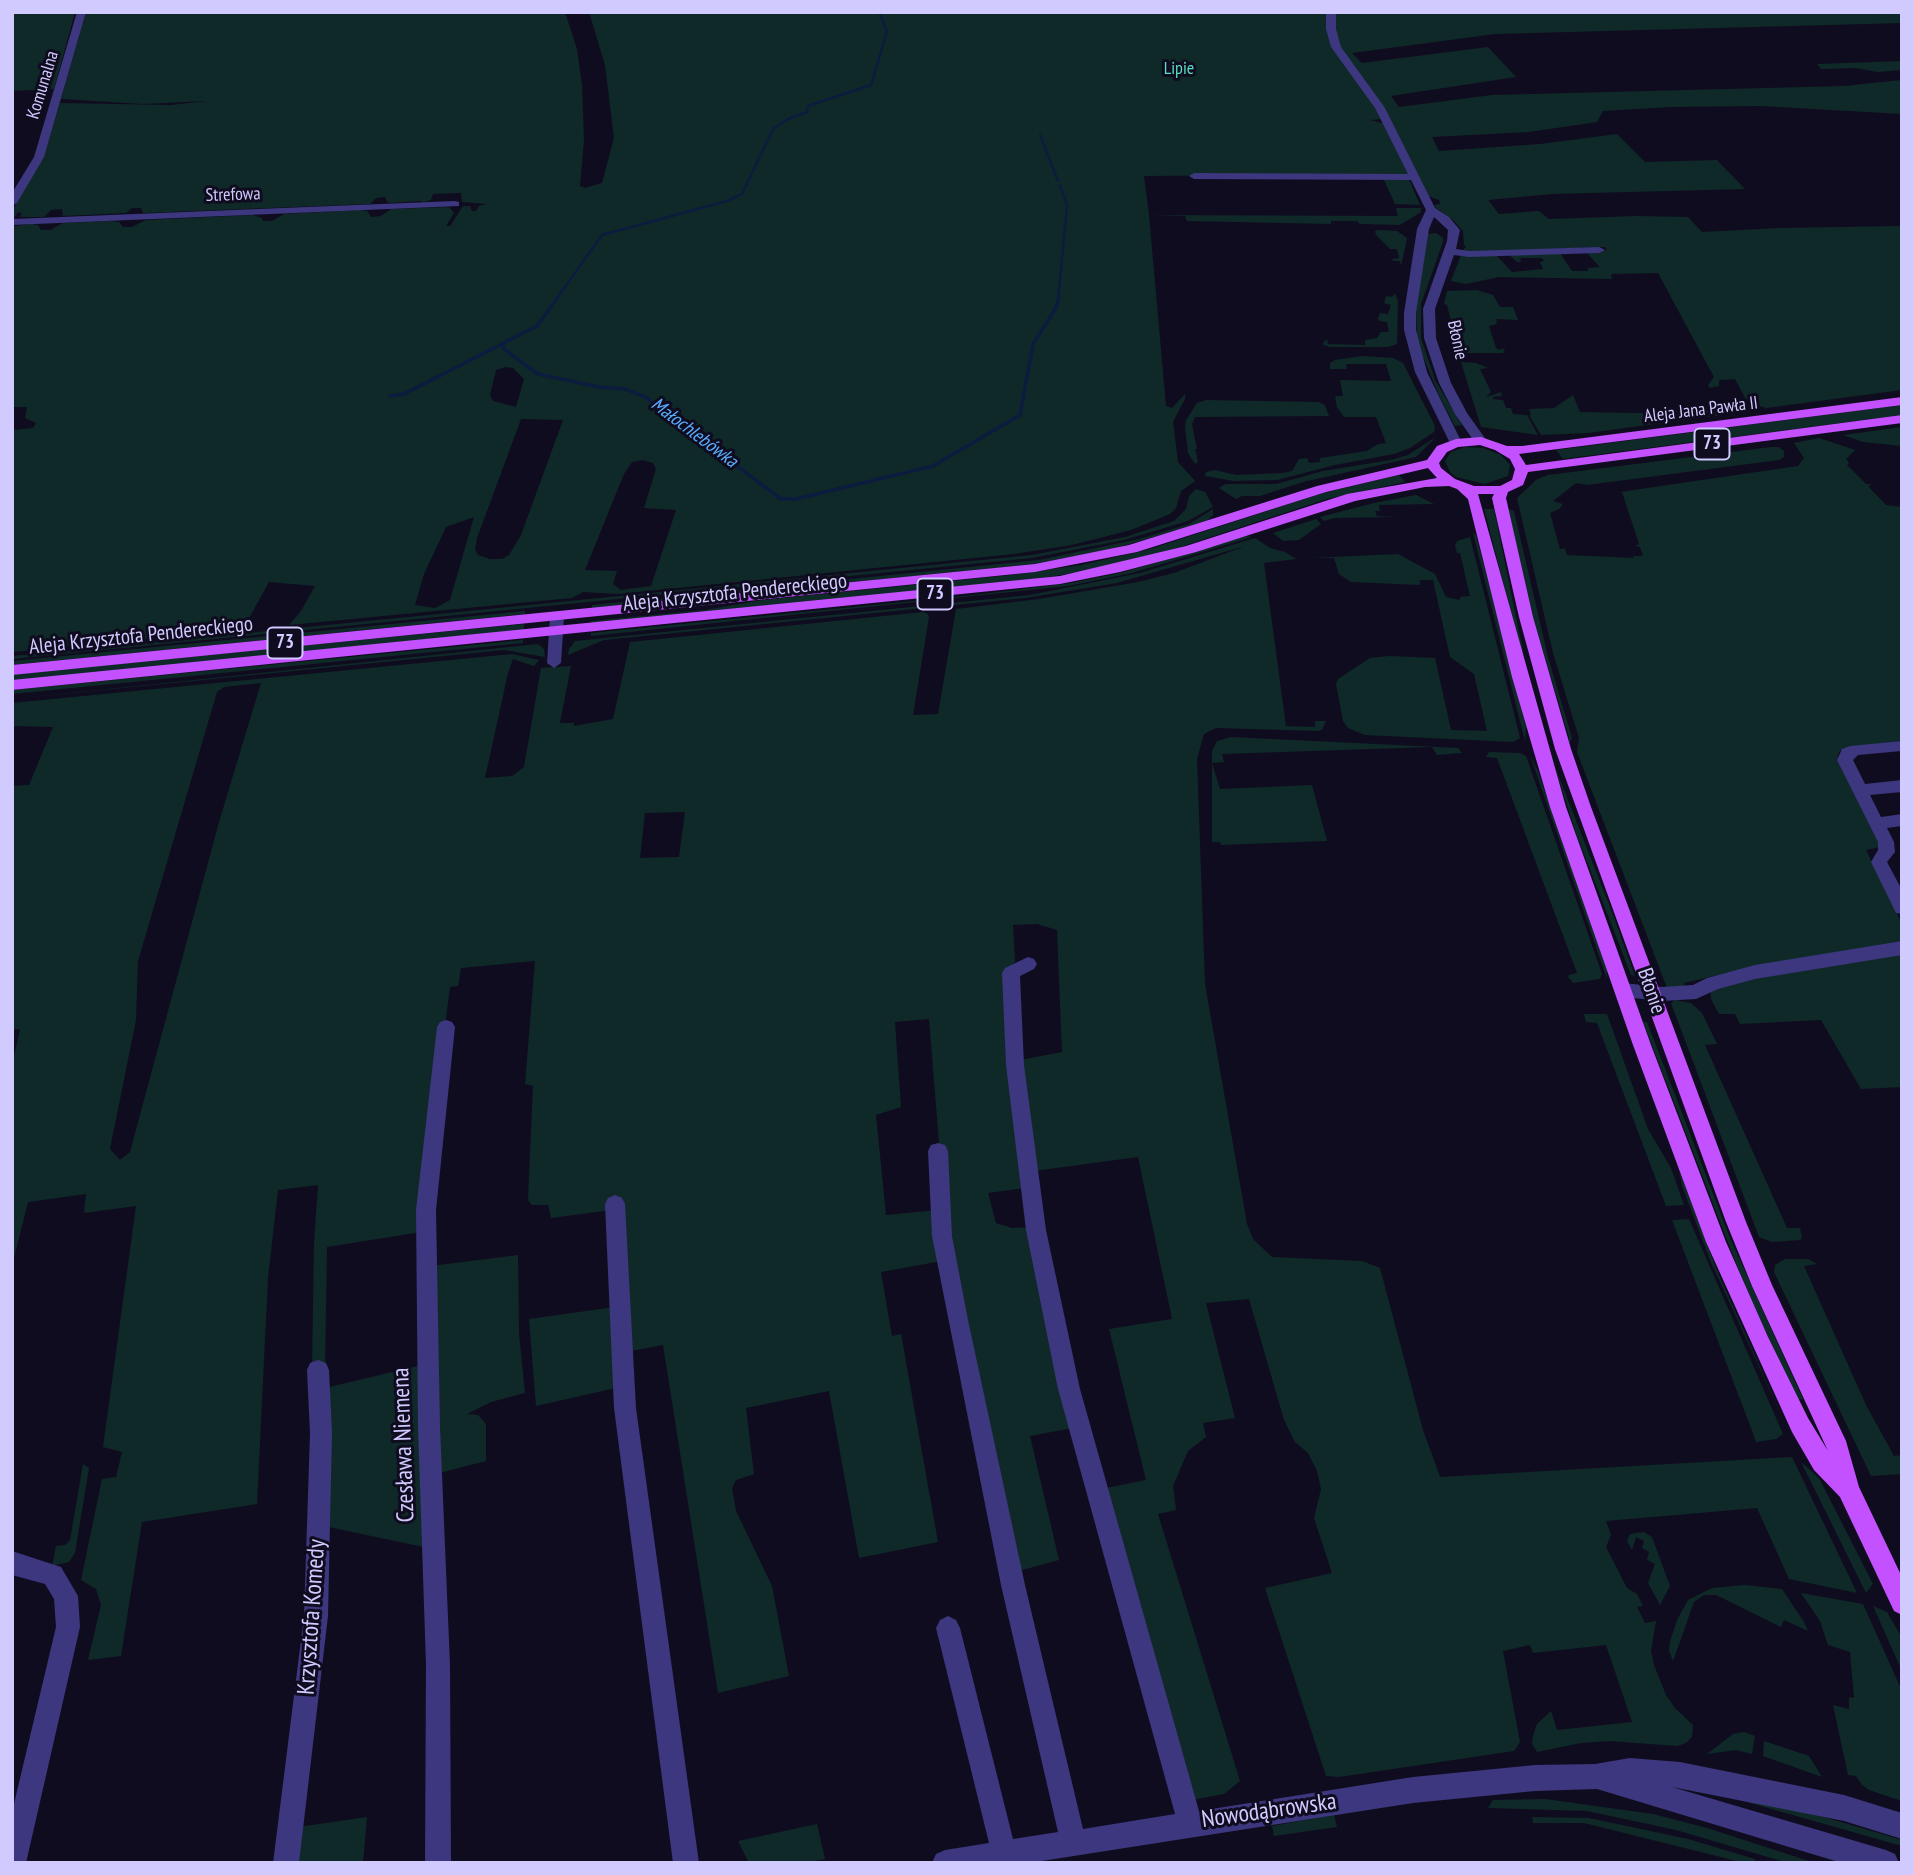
<!DOCTYPE html>
<html>
<head>
<meta charset="utf-8">
<style>
  body { margin:0 }
  #map { position:relative; width:1914px; height:1875px; overflow:hidden; background:#100c1f; font-family:"PT Sans Narrow",sans-serif }
  canvas { display:block }
  .frame { position:absolute; inset:0; border:14px solid #d1caff; pointer-events:none }
</style>
</head>
<body>
<div id="map">
<canvas width="1914" height="1875"></canvas>
<div class="frame"></div>
</div>
<script>
const ctx = document.querySelector('canvas').getContext('2d');
ctx.lineJoin = 'round';
function paint(path, color) { ctx.fillStyle = color; ctx.fill(path, 'evenodd'); }
const poly = rows => new Path2D(rows.map(r => 'M' + r).join(''));
function strokePath(path, color, width, dash) { ctx.strokeStyle = color; ctx.lineWidth = width; ctx.lineCap = dash ? 'butt' : 'round'; ctx.setLineDash(dash || []); ctx.stroke(path); }
function label(font, color, halo, rows, align = 'center') {
  ctx.font = font + ' "PT Sans Narrow",sans-serif'; ctx.lineWidth = 6; ctx.setLineDash([]); ctx.textBaseline = 'middle'; ctx.strokeStyle = halo; ctx.fillStyle = color; for (const [text, x, y, turn = 0] of rows) {
    ctx.save(); ctx.translate(x, y); ctx.rotate((+turn || 0) * Math.PI / 180); ctx.textAlign = isNaN(turn) ? turn : align; if (halo) ctx.strokeText(text, 0, 0); ctx.fillText(text, 0, 0); ctx.restore();
  }
}
const green = poly([
  [12,12,75,12,54,89,12,91],
  [86,12,565,12,577,49,582,85,584,140,580,186,585,188,602,183,614,138,605,65,589,12,1329,12,1329,29,1384,119,1370,120,1386,124,1411,174,1144,176,1149,215,1398,216,1396,208,1421,208,1421,212,1400,225,1360,224,1357,221,1331,221,1331,224,1187,221,1185,216,1149,215,1166,406,1172,408,1185,394,1185,399,1173,422,1178,462,1195,481,1181,491,1176,508,1170,514,1131,530,1072,545,1014,554,618,594,583,592,572,598,289,625,301,611,315,586,269,582,248,620,248,629,12,652,12,430,33,428,36,423,25,418,27,407,14,407,12,410,14,226,32,224,38,225,41,230,50,230,63,223,111,221,119,222,123,227,132,227,146,220,253,215,262,218,263,221,272,221,284,214,360,210,367,211,371,217,381,216,391,209,449,207,454,213,446,226,450,226,463,206,470,206,472,211,476,211,479,206,487,204,462,202,461,193,433,194,431,200,422,203,422,201,388,203,385,197,376,198,370,204,143,213,141,208,132,208,126,213,63,216,62,209,51,210,44,217,20,217,22,213,18,212,14,218,12,211,44,155,60,103,171,105,207,101,143,104,61,99],
  [506,367,513,368,524,379,516,407,493,401,490,395,496,370],
  [521,419,563,420,521,535,509,555,502,559,490,559,478,555,475,549,477,538],
  [642,460,653,463,656,469,644,508,676,510,651,586,621,590,613,584,617,571,585,570,624,474,632,462],
  [474,517,450,600,435,608,415,605,424,574,446,527],
  [1333,12,1902,12,1902,23,1495,34,1352,53,1362,63,1488,47,1516,77,1391,96,1399,107,1492,95,1844,86,1902,80,1902,114,1760,106,1670,107,1603,111,1597,122,1529,132,1432,137,1439,151,1540,144,1617,134,1645,162,1717,160,1745,189,1552,194,1488,200,1499,214,1539,211,1549,219,1636,216,1688,217,1702,232,1779,228,1902,226,1902,390,1766,408,1754,404,1745,398,1735,379,1719,380,1719,386,1710,388,1708,385,1714,377,1658,273,1611,274,1612,279,1499,277,1466,284,1451,281,1461,255,1496,255,1512,272,1543,269,1540,262,1544,261,1542,258,1520,258,1521,262,1517,262,1509,255,1560,253,1572,271,1588,271,1588,268,1600,267,1586,252,1607,250,1605,247,1462,252,1466,246,1464,245,1463,231,1453,220,1436,208,1434,205,1440,204,1439,200,1428,196,1417,173,1338,47],
  [1902,61,1902,70,1877,72,1856,68,1821,69,1817,64],
  [1383,178,1409,179,1420,205,1395,204],
  [1378,230,1397,231,1407,238,1401,266,1400,261,1393,261,1392,259,1399,258,1397,249,1390,249,1376,235,1375,231],
  [1436,233,1443,238,1443,242,1421,304,1421,338,1435,380,1462,425,1455,426,1438,393,1417,342,1416,308,1428,234],
  [1477,290,1493,295,1500,307,1513,307,1518,320,1496,319,1497,324,1489,326,1496,348,1499,350,1505,348,1503,353,1459,353,1447,305,1444,304,1447,291],
  [1395,293,1398,301,1397,344,1388,347,1329,347,1322,344,1327,339,1328,344,1365,345,1365,340,1377,338,1381,332,1389,332,1387,322,1379,321,1378,318,1380,313,1388,314,1391,305,1384,303,1386,296,1392,297],
  [1362,356,1393,358,1403,363,1435,426,1434,432,1410,448,1394,454,1335,465,1277,480,1234,481,1205,476,1206,472,1215,470,1236,475,1282,473,1292,471,1299,459,1307,458,1309,463,1320,462,1320,458,1367,451,1378,444,1386,443,1376,417,1344,417,1337,407,1335,396,1343,396,1340,380,1391,381,1386,364,1346,364,1347,369,1330,369,1330,363,1335,360],
  [1461,362,1476,363,1488,368,1480,369,1491,392,1486,397,1501,392,1502,396,1493,397,1493,399,1503,400,1506,408,1511,408,1513,414,1527,415,1538,435,1481,427],
  [1573,395,1580,412,1686,414,1684,409,1712,410,1707,399,1727,403,1734,410,1730,414,1588,433,1541,435,1529,415,1531,415,1529,409,1554,408],
  [1206,400,1319,402,1325,405,1329,416,1195,417,1192,424,1197,449,1195,449,1198,462,1195,464,1188,453,1185,427,1186,420,1197,403],
  [1902,405,1902,415,1563,459,1556,450],
  [1902,427,1902,446,1863,442,1843,435],
  [1436,437,1416,457,1303,482,1260,496,1242,496,1236,499,1219,488,1225,484,1276,484,1323,471,1391,460,1408,455],
  [1819,438,1855,450,1846,459,1849,463,1847,465,1866,484,1872,484,1868,486,1886,505,1902,507,1902,741,1845,748,1839,752,1837,758,1881,847,1866,850,1902,924,1902,942,1752,967,1684,983,1686,988,1667,988,1577,752,1579,738,1553,653,1517,498,1537,479,1548,475,1771,447,1779,447,1784,451,1784,457,1779,460,1587,485,1576,483,1553,501,1563,504,1559,509,1550,513,1560,549,1565,548,1567,555,1634,558,1633,556,1643,556,1640,547,1635,546,1639,544,1622,492,1613,493,1798,466,1804,458,1794,443],
  [1465,447,1483,448,1501,455,1510,465,1508,476,1485,484,1456,477,1450,472,1445,461,1451,452],
  [1399,475,1405,482,1327,499,1171,550,1085,571,1023,581,591,624,591,621,704,610,763,600,1011,575,1081,565,1147,550,1323,493],
  [1196,489,1205,492,1213,507,1188,521,1124,540,1032,558,12,659,12,656,46,653,1032,555,1125,537,1174,521,1186,509,1189,496],
  [1416,495,1434,504,1379,505,1380,511,1375,511,1377,516,1395,517,1334,518,1324,521,1320,517,1374,503],
  [1213,509,1213,515,1208,520,1165,534,1108,550,1034,564,592,608,592,605,1039,560,1139,539,1189,524],
  [1484,509,1494,509,1524,656,1522,654],
  [1508,509,1514,511,1548,657,1572,738,1568,746,1569,737,1534,621],
  [1316,519,1321,524,1299,540,1283,541,1273,533],
  [1473,533,1476,535,1526,727,1525,741],
  [1245,536,1252,537,1132,573,1068,586,591,636,591,633,974,595,1071,583,1124,572],
  [1470,537,1520,738,1513,742,1365,735,1348,728,1343,721,1336,684,1338,679,1370,658,1389,656,1435,658,1451,730,1487,731,1474,674,1450,657,1433,580,1420,580,1420,585,1351,582,1339,574,1334,558,1312,558,1398,554,1435,574,1446,597,1460,600,1460,597,1470,596,1460,553,1457,553,1455,545,1457,541],
  [1255,538,1270,548,1285,552,1296,559,1264,563,1286,726,1315,727,1315,721,1326,721,1322,730,1318,731,1216,728,1204,734,1197,759,1205,984,1247,1224,1253,1239,1272,1257,1362,1261,1380,1268,1423,1430,1440,1477,1792,1457,1857,1593,1789,1579,1757,1508,1606,1521,1611,1535,1606,1547,1627,1588,1637,1594,1643,1606,1637,1607,1645,1623,1656,1621,1651,1651,1654,1665,1666,1695,1675,1708,1693,1725,1692,1737,1686,1743,1677,1746,1609,1741,1581,1743,1537,1752,1532,1744,1533,1736,1537,1724,1551,1711,1557,1730,1632,1722,1606,1645,1533,1653,1530,1645,1503,1651,1520,1742,1514,1751,1339,1777,1326,1776,1265,1588,1332,1573,1314,1518,1321,1489,1317,1471,1308,1453,1295,1442,1284,1420,1249,1299,1206,1303,1235,1418,1203,1423,1206,1437,1188,1451,1173,1486,1176,1510,1158,1514,1240,1781,1224,1794,1192,1800,1101,1489,1146,1480,1109,1329,1172,1319,1138,1157,1034,1171,1020,1060,1062,1052,1057,930,1037,924,1013,925,1015,962,1008,969,1025,1188,988,1193,996,1223,1012,1228,1031,1227,1073,1428,1030,1436,1059,1560,1015,1572,959,1297,939,1143,929,1019,895,1022,901,1107,876,1115,886,1215,938,1210,942,1261,881,1272,892,1336,901,1334,938,1542,859,1558,829,1391,746,1408,754,1474,736,1480,732,1488,736,1511,772,1586,789,1676,718,1693,663,1345,625,1352,612,1210,551,1218,548,1205,532,1205,528,1200,533,1086,525,1084,535,961,461,968,458,986,450,987,423,1192,421,1232,327,1247,325,1367,312,1370,314,1243,318,1185,278,1190,268,1278,257,1504,142,1522,121,1656,88,1660,101,1605,96,1589,81,1580,102,1479,116,1477,122,1452,103,1447,136,1206,84,1213,86,1194,28,1202,12,1266,12,1065,20,1029,12,1030,12,786,29,785,53,727,15,726,12,729,12,703,512,654,539,660,534,666,513,659,508,673,485,778,512,776,524,767,541,668,571,666,560,723,574,723,574,726,613,719,630,642,923,612,928,614,929,617,913,715,938,714,956,609,1039,599,1138,582,1174,573,1245,546,1117,583,1025,598,604,640,568,655,569,649,575,641,1030,595,1140,573],
  [261,683,219,822,130,1152,120,1160,110,1149,136,1020,138,961,217,692,224,687],
  [685,812,679,857,640,858,645,813],
  [525,611,525,614,12,665,12,661],
  [524,624,524,630,12,681,12,674],
  [523,640,523,643,12,694,12,690],
  [538,644,544,649,545,657,504,650,12,699],
  [1231,737,1458,748,1462,753,1437,755,1432,747,1222,754,1224,762,1212,763,1220,789,1312,785,1327,841,1221,845,1220,842,1212,842,1212,751,1217,741],
  [1489,752,1520,753,1526,756,1602,974,1600,979,1573,983,1568,977,1569,975,1577,973,1497,758,1486,757],
  [1530,755,1538,771,1587,912,1607,971,1607,979],
  [1553,762,1612,912,1635,976,1631,975,1577,836],
  [1902,954,1902,1087,1861,1089,1821,1020,1740,1024,1735,1014,1719,1014,1711,999,1710,989,1761,977],
  [1675,1000,1691,1003,1702,1013,1717,1044,1705,1045,1787,1228,1800,1228,1802,1237,1800,1240,1772,1242,1759,1237,1671,1003],
  [1584,1014,1607,1014,1648,1129,1671,1168,1684,1205,1666,1206,1597,1023,1586,1022],
  [1643,1022,1647,1022,1730,1238,1803,1399,1798,1400,1747,1292],
  [1679,1170,1716,1268,1786,1426,1710,1260,1682,1186],
  [1689,1219,1783,1434,1776,1439,1756,1442,1754,1436,1672,1220],
  [518,1255,519,1334,525,1393,491,1402,467,1414,478,1415,486,1424,486,1461,435,1474,431,1266],
  [1785,1259,1808,1259,1817,1264,1804,1266,1866,1405,1894,1456,1902,1455,1902,1474,1871,1476,1774,1272,1775,1265],
  [615,1307,620,1387,536,1406,529,1319],
  [422,1365,428,1548,324,1526,325,1388],
  [1801,1462,1819,1478,1873,1584,1866,1593],
  [83,1464,89,1468,75,1553,69,1562,52,1566,56,1546,65,1545,70,1540],
  [1644,1532,1652,1537,1670,1586,1660,1605,1648,1583,1655,1564,1647,1560,1649,1552,1642,1548,1644,1541,1636,1537,1632,1550,1627,1541,1630,1534],
  [1745,1585,1782,1589,1804,1622,1808,1631,1784,1620,1781,1627,1716,1595,1704,1595,1694,1602,1673,1661,1669,1651,1670,1641,1678,1618,1688,1600,1712,1588],
  [1801,1593,1863,1604,1902,1691,1902,1801,1869,1790,1862,1785,1856,1776,1848,1775,1833,1705,1849,1709,1849,1697,1854,1698,1850,1652,1828,1645,1820,1621],
  [1873,1606,1887,1612,1902,1638,1902,1671],
  [1744,1732,1755,1736,1752,1754,1736,1750,1707,1754,1733,1734],
  [1764,1741,1809,1756,1822,1777,1763,1756],
  [1708,1791,1743,1794,1848,1824,1902,1840,1902,1846],
  [1545,1799,1653,1814,1707,1828,1815,1863,1788,1863,1676,1830,1587,1811,1488,1808,1493,1800],
  [1334,1815,1337,1827,1274,1836,1272,1826],
  [367,1817,363,1863,293,1863,298,1827],
  [1532,1817,1589,1818,1688,1839,1755,1859,1755,1863,1745,1863,1584,1823,1533,1823],
  [817,1824,825,1859,801,1863,749,1863,738,1841]
]);
const streamFar1 = poly([
  [1040,135,1058,181],
  [555,301,602,235,727,201,742,194,773,129,788,119,807,112,808,106,871,85,887,32,879,12],
  [1058,301,1067,205,1060,186]
]);
const stream = poly([
  [503,344,504,349,538,374,599,387,625,389,645,397,781,499,796,499,933,466,1020,415,1033,344,1056,308,1058,300],
  [390,396,404,394,537,326,556,300]
]);
const minor = poly([
  [77,12,86,12,44,157,17,203,12,206,12,193,34,157,77,12],
  [1326,12,1336,12,1336,29,1341,47,1385,108,1435,208,1449,217,1460,230,1456,249,1469,251,1599,247,1605,250,1599,253,1469,257,1454,255,1435,309,1436,338,1451,383,1467,413,1487,441,1486,444,1476,444,1455,414,1439,383,1424,338,1423,309,1447,241,1448,230,1434,217,1429,229,1416,313,1416,330,1427,372,1462,443,1461,446,1456,447,1450,443,1415,372,1404,330,1404,313,1417,229,1426,210,1411,180,1194,179,1189,176,1194,173,1408,174,1375,108,1331,47,1326,29,1326,12],
  [455,201,459,202,459,206,12,225,12,219,455,201],
  [557,612,564,617,561,663,554,668,547,663,550,617,557,612],
  [1902,741,1902,751,1858,755,1853,760,1865,784,1902,780,1902,792,1870,795,1881,817,1902,814,1902,826,1887,828,1894,842,1895,852,1887,862,1902,890,1902,914,1896,913,1871,862,1878,850,1878,842,1837,760,1842,749,1850,746,1902,741],
  [1902,941,1902,955,1755,979,1718,989,1696,999,1662,1001,1623,997,1617,995,1614,990,1617,985,1623,983,1662,987,1693,985,1707,978,1755,965,1902,941],
  [1028,957,1034,959,1037,964,1034,969,1020,976,1024,1065,1046,1230,1080,1389,1199,1811,1413,1777,1535,1765,1595,1764,1630,1758,1680,1762,1844,1795,1902,1813,1902,1839,1844,1821,1672,1787,1886,1850,1895,1854,1899,1863,1842,1863,1597,1789,1535,1791,1413,1803,1029,1863,932,1863,936,1854,945,1850,989,1843,936,1628,940,1620,948,1616,956,1620,960,1628,1013,1839,1058,1832,1001,1585,932,1236,928,1151,931,1145,938,1143,945,1145,948,1151,952,1236,968,1320,1025,1585,1083,1829,1175,1814,1058,1389,1026,1230,1006,1065,1002,973,1005,968,1028,957],
  [446,1020,452,1022,455,1027,436,1210,440,1427,450,1665,451,1863,425,1863,426,1665,418,1427,416,1210,437,1027,440,1022,446,1020],
  [615,1195,622,1198,625,1204,636,1408,699,1863,673,1863,614,1408,605,1204,608,1198,615,1195],
  [318,1360,326,1363,329,1370,332,1433,328,1616,299,1863,273,1863,304,1616,310,1433,307,1370,310,1363,318,1360],
  [12,1551,61,1567,78,1596,80,1627,26,1863,12,1863,12,1812,56,1627,54,1599,45,1584,12,1575,12,1551]
]);
const major = poly([
  [1902,397,1902,405,1519,454,1526,465,1902,415,1902,423,1528,472,1523,485,1508,492,1506,498,1533,617,1571,749,1591,807,1746,1222,1772,1285,1846,1441,1859,1487,1902,1577,1902,1615,1894,1611,1840,1497,1814,1470,1792,1432,1706,1242,1633,1045,1550,807,1512,677,1468,499,1457,489,1449,486,1425,487,1355,501,1196,552,1120,572,1060,584,12,690,12,680,1060,576,1186,546,1347,494,1437,478,1428,468,1326,492,1137,552,1035,572,12,675,12,665,1035,564,1129,545,1317,486,1427,460,1437,446,1456,439,1481,437,1507,446,1522,446,1902,397],
  [1480,445,1495,450,1510,459,1515,469,1512,480,1500,486,1474,486,1455,479,1441,468,1439,463,1447,452,1458,447,1480,445],
  [1478,494,1494,494,1492,498,1519,617,1555,749,1726,1222,1752,1286,1828,1451,1808,1418,1768,1337,1726,1242,1651,1045,1566,807,1478,494]
]);
const farParknames = [
  ["Lipie",1179,69]
];
const farStreetnames = [
  ["Komunalna",43,85,-73],
  ["Strefowa",233,195,-2],
  ["Błonie",1457,340,78],
  ["Aleja Jana Pawła II",1701,410,-7]
];
const farWaternames = [
  ["Małochlebówka",694,433,37]
];
const shields = [
  [1712,444,35],
  [935,594,35],
  [285,643,35]
];
const shieldNames = [
  ["73",1712,444],
  ["73",935,594],
  ["73",285,643]
];
const streetNames = [
  ["Aleja Krzysztofa Pendereckiego",735,593,-6],
  ["Aleja Krzysztofa Pendereckiego",141,636,-6],
  ["Błonie",1651,991,71]
];
const nearStreetnames = [
  ["Czesława Niemena",404,1445,-92],
  ["Krzysztofa Komedy",312,1617,-86],
  ["Nowodąbrowska",1269,1811,-8]
];
paint(green, '#0f2928');
strokePath(streamFar1, '#0b1c3f', 2.5);
strokePath(stream, '#0b1c3f', 3.5);
paint(minor, '#3c377e');
paint(major, '#c351ff');
label('18px', '#56dfc1', '#100c1f', farParknames);
label('18px', '#d1caff', '#100c1f', farStreetnames);
label('italic 19px', '#58adff', '#100c1f', farWaternames);
for (const [x, y, w] of shields) { const box = new Path2D(); box.roundRect(x - w / 2, y - 15.5, w, 31, 5); ctx.fillStyle = '#100c1f'; ctx.fill(box); strokePath(box, '#d1caff', 2); }
label('bold 19px', '#d1caff', null, shieldNames);
label('21px', '#d1caff', '#100c1f', streetNames);
label('24px', '#d1caff', '#100c1f', nearStreetnames);
</script>
</body>
</html>
